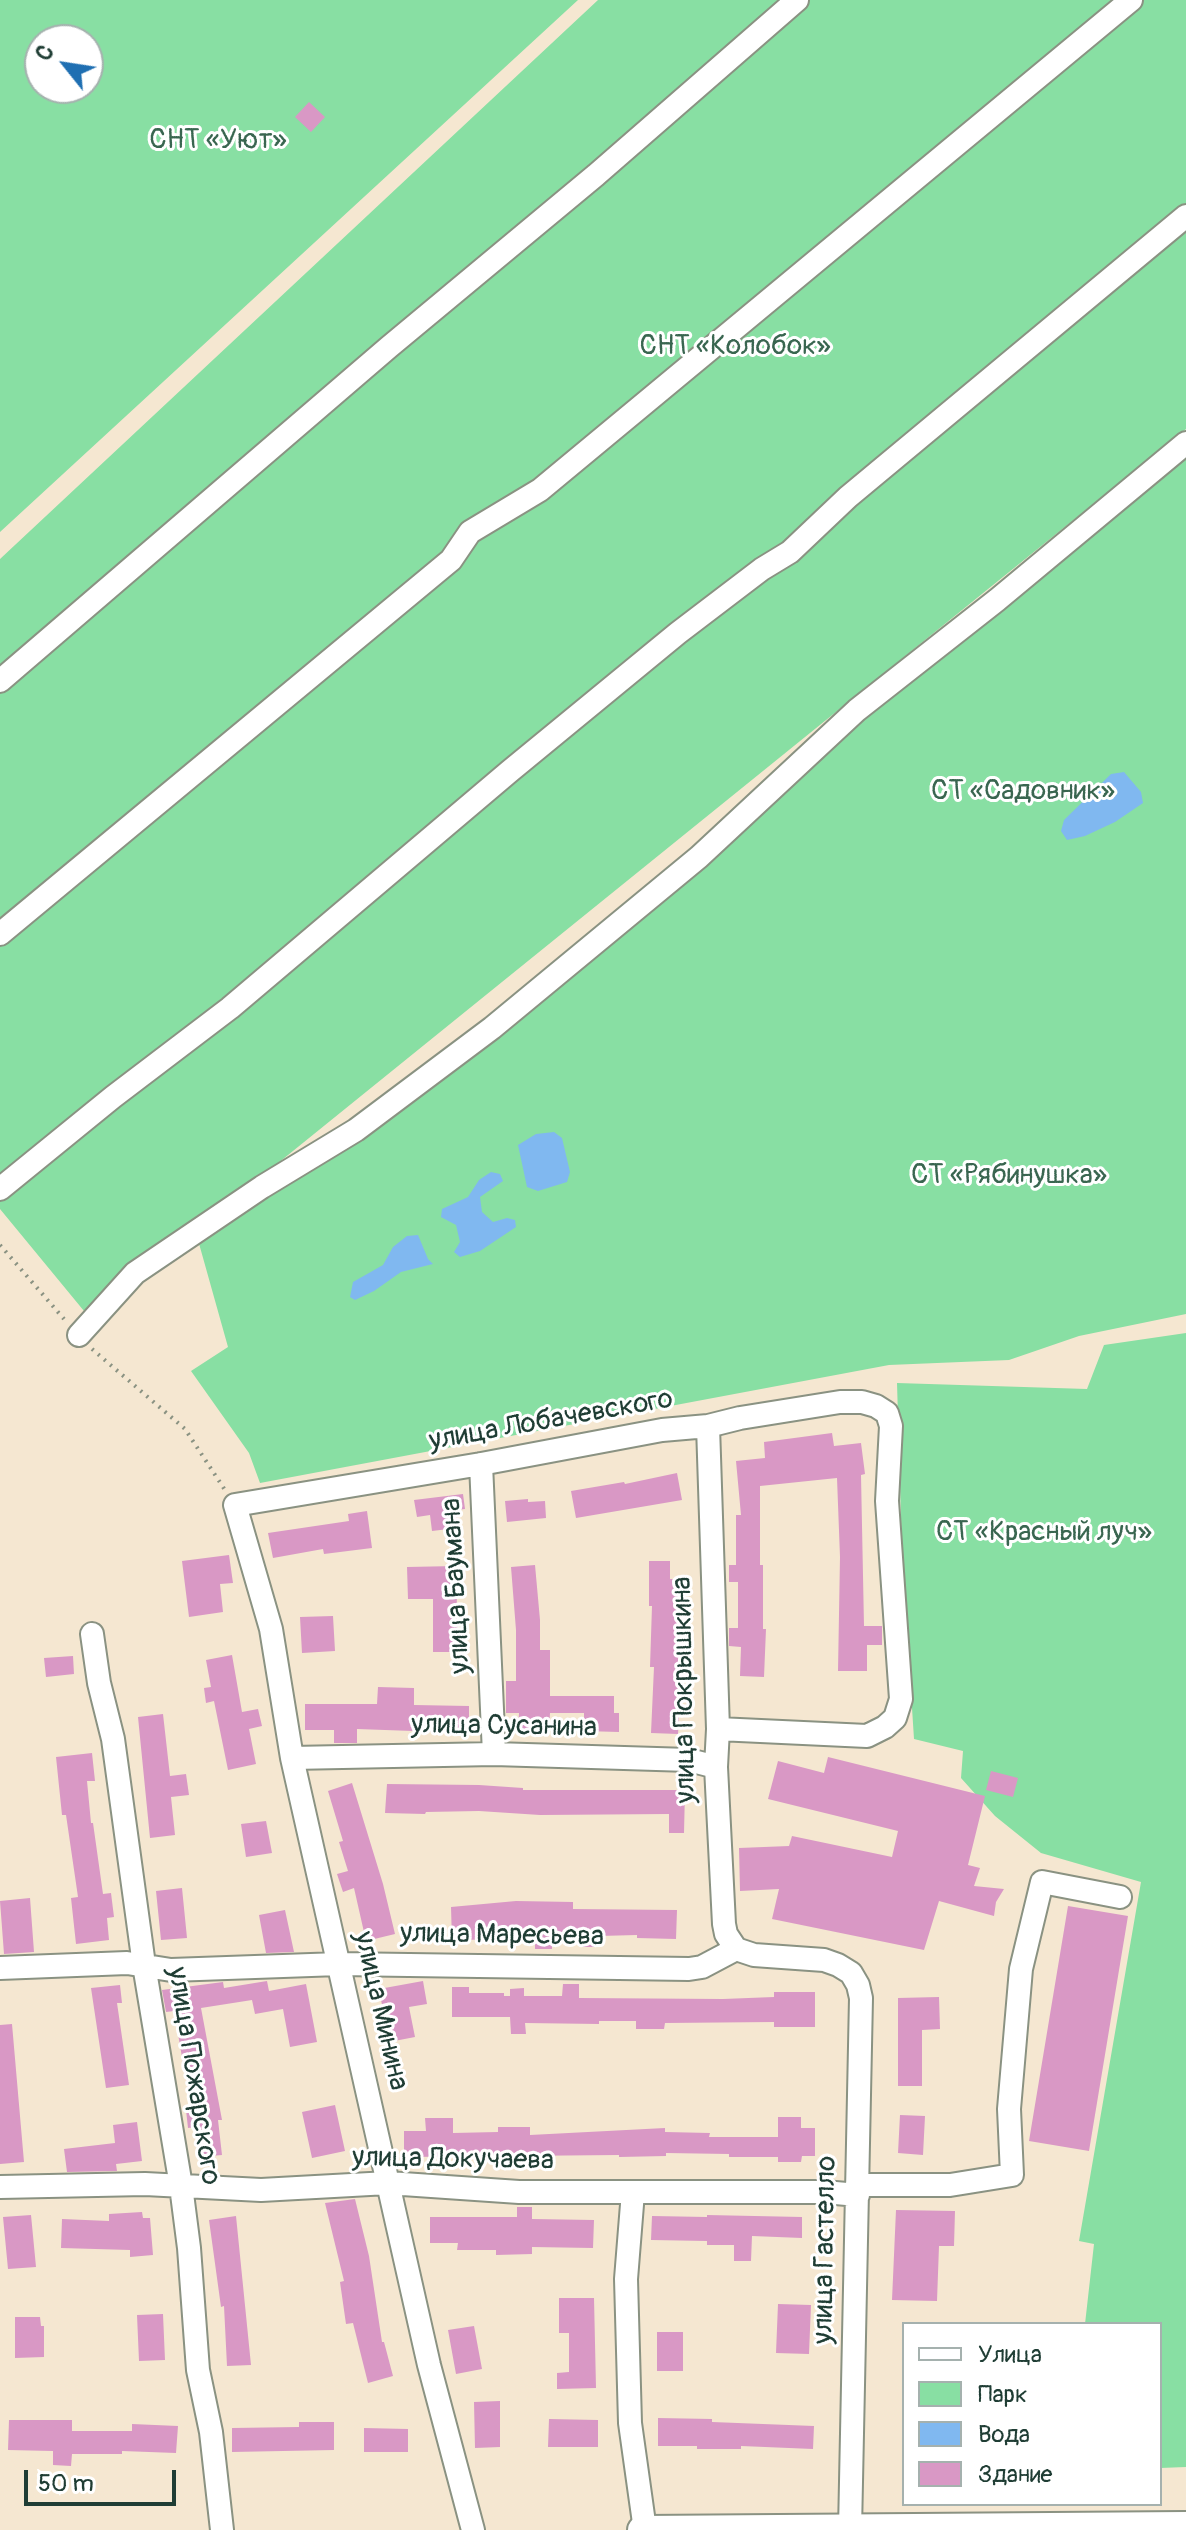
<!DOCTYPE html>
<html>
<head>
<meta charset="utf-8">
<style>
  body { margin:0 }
  #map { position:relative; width:1186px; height:2530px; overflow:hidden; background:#f5e7d1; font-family:Pangolin,sans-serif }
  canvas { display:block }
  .legend { position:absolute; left:902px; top:2322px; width:260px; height:184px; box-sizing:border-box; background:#fff; border:2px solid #a5b1ae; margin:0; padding:10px 14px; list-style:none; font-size:24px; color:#1f3d34 }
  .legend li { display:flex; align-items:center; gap:16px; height:40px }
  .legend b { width:40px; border:2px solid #a5b1ae }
  .north { position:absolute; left:24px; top:24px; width:80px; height:80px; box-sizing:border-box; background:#fff; border:2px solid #a5b1ae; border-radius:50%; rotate:300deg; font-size:22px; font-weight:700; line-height:32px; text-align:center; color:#1f3d34 }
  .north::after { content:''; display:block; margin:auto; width:28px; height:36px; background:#1f6fb2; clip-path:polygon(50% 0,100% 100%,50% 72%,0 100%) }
  .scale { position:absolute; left:24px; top:2470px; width:152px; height:36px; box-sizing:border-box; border:4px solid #1f3d34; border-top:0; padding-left:10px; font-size:24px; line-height:28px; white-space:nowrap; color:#1f3d34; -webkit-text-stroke:6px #fff; paint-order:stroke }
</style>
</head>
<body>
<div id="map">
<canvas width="1186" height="2530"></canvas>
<ul class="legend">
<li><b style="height:10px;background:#fff"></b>Улица</li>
<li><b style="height:22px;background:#88dfa3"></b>Парк</li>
<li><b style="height:22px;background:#80b8f0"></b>Вода</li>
<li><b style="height:22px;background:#d998c5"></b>Здание</li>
</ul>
<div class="north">С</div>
<div class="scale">50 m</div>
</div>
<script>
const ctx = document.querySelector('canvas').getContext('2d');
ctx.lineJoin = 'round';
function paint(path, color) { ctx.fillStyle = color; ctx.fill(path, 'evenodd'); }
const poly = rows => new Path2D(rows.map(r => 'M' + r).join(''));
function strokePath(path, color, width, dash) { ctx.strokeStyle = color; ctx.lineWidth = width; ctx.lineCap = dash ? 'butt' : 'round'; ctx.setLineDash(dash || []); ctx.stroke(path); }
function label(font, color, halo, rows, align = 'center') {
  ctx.font = font + ' Pangolin,sans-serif'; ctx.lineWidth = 6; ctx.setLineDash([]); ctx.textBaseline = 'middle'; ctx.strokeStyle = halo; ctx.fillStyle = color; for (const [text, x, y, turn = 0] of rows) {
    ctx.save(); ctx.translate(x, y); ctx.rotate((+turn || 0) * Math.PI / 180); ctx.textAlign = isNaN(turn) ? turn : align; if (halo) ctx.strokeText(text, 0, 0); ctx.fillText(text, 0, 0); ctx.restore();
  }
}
const green = poly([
  [0,0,578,0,0,532],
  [40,40,88,40,88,88,40,88],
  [598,0,1186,0,1186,429,194,1231,188,1227,84,1311,0,1209,0,559],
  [1186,458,1186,1314,1079,1336,1009,1360,889,1365,260,1483,249,1453,191,1371,228,1347,198,1240,363,1140,637,922,863,718],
  [1186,1333,1186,2467,1160,2468,1160,2324,1085,2324,1094,2244,1079,2241,1141,1882,1041,1853,995,1816,961,1778,963,1751,914,1739,902,1552,897,1383,1087,1389,1104,1345]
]);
const water = poly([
  [1124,772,1141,792,1143,803,1115,822,1085,836,1067,840,1061,831,1064,820,1111,774],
  [554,1132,562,1138,570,1172,567,1182,538,1191,527,1187,518,1145,536,1134],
  [491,1172,500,1174,503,1181,480,1197,482,1212,493,1222,507,1218,515,1220,516,1227,480,1251,460,1257,454,1252,460,1242,456,1225,441,1217,442,1209,468,1197,479,1180],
  [418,1235,428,1259,433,1264,401,1272,374,1291,355,1300,350,1297,353,1282,383,1265,393,1247,407,1236]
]);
const building = poly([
  [309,102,325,117,311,132,295,117],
  [832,1433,834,1446,861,1443,865,1474,861,1475,864,1626,882,1626,882,1645,867,1645,867,1671,838,1671,840,1557,837,1478,760,1486,760,1565,763,1565,763,1629,766,1629,764,1677,740,1676,741,1647,729,1646,729,1628,738,1628,738,1582,729,1582,729,1565,736,1565,736,1515,741,1515,736,1461,765,1458,764,1442],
  [677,1473,682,1500,576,1518,571,1491,624,1482,625,1484],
  [463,1494,465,1509,456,1510,457,1528,432,1531,430,1515,417,1517,414,1500],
  [528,1499,528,1502,545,1501,546,1518,507,1522,505,1501],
  [367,1511,372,1548,324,1554,323,1549,273,1558,268,1533,349,1521,348,1514],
  [229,1555,233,1583,220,1584,223,1612,189,1617,182,1561],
  [649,1561,670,1561,670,1579,679,1579,679,1647,688,1648,687,1668,682,1668,678,1734,651,1733,654,1667,650,1667,652,1606,649,1606],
  [535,1565,540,1620,540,1650,550,1650,550,1696,614,1696,614,1713,619,1713,619,1732,584,1731,584,1713,550,1713,549,1732,518,1731,519,1713,506,1713,506,1681,516,1681,516,1630,511,1567],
  [456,1566,458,1652,433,1652,433,1599,408,1599,407,1567],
  [333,1616,335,1651,302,1653,300,1617],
  [232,1655,242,1712,258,1709,262,1726,249,1729,256,1764,228,1770,214,1701,206,1703,204,1688,211,1687,206,1660],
  [73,1656,74,1674,46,1677,44,1658],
  [378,1687,414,1688,414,1705,469,1706,469,1733,357,1729,357,1743,334,1743,334,1730,305,1730,305,1704,377,1704],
  [163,1714,170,1776,186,1774,189,1795,171,1797,175,1835,150,1838,138,1717],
  [92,1753,95,1781,87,1781,91,1823,93,1823,103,1894,111,1893,114,1917,107,1918,109,1940,76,1944,71,1898,78,1897,66,1815,62,1815,56,1757],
  [828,1757,985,1796,968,1865,980,1868,974,1886,1004,1889,996,1902,994,1916,939,1901,924,1950,772,1919,779,1889,740,1891,739,1848,789,1846,792,1836,892,1857,898,1831,768,1799,778,1761,824,1773],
  [991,1771,1018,1778,1013,1797,986,1790],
  [352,1783,383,1884,395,1934,366,1941,354,1888,343,1892,337,1874,348,1871,339,1842,343,1841,328,1791],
  [387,1784,479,1785,523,1788,523,1790,685,1790,684,1833,669,1833,669,1814,540,1815,479,1811,426,1812,425,1814,385,1813],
  [266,1821,272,1853,246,1857,241,1824],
  [182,1888,187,1938,161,1940,156,1891],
  [30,1898,34,1952,4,1954,0,1901],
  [516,1901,573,1902,573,1909,677,1910,676,1939,637,1938,637,1935,599,1936,599,1947,583,1947,583,1937,552,1937,552,1949,535,1949,535,1936,452,1941,451,1907],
  [1068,1906,1128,1916,1089,2151,1029,2141],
  [285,1910,294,1952,266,1953,259,1915],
  [267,1981,269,1991,306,1984,317,2042,290,2047,283,2009,255,2014,252,2000,201,2008,222,2120,218,2120,222,2155,200,2157,196,2127,188,2128,186,2110,191,2109,174,2011,166,2012,162,1990,223,1982,224,1988],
  [423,1981,427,2004,409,2007,415,2037,389,2042,379,1989],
  [563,1984,579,1984,579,1998,723,1999,774,1997,774,1992,815,1992,815,2027,774,2027,774,2022,665,2023,664,2029,636,2029,636,2021,599,2021,599,2024,525,2023,526,2034,511,2034,510,2017,452,2017,452,1987,469,1987,469,1993,504,1993,504,1996,510,1996,510,1989,524,1988,524,1996,562,1996],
  [120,1985,122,2003,117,2003,129,2085,106,2088,91,1988],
  [939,1997,940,2029,922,2030,922,2086,898,2086,898,1998],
  [12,2024,24,2162,0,2164,0,2025],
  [335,2105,345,2151,312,2158,302,2112],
  [900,2115,925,2116,923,2155,898,2153],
  [778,2117,801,2117,801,2128,815,2128,815,2156,802,2156,801,2162,778,2162,778,2157,729,2157,729,2154,666,2153,666,2156,619,2157,619,2155,404,2157,404,2131,426,2131,425,2118,453,2118,453,2133,498,2132,498,2127,530,2127,530,2135,665,2128,665,2132,710,2133,709,2137,778,2137],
  [137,2122,142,2161,116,2164,117,2171,67,2172,64,2149,115,2143,113,2125],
  [355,2199,369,2256,382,2342,384,2342,393,2376,368,2383,353,2323,346,2324,340,2282,344,2281,325,2203],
  [517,2207,532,2207,532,2219,594,2220,593,2248,532,2247,532,2254,496,2255,496,2250,457,2250,458,2243,430,2243,430,2217,517,2217],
  [896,2210,955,2211,954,2246,939,2246,937,2301,892,2300],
  [142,2212,143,2218,150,2218,153,2255,130,2257,130,2250,61,2248,62,2219,109,2221,109,2214],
  [31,2215,36,2267,8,2269,3,2217],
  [707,2215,802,2217,802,2238,752,2236,751,2261,734,2261,734,2245,707,2245,707,2241,651,2240,652,2216,707,2217],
  [236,2216,251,2365,227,2366,224,2306,221,2307,209,2220],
  [559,2298,594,2298,596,2388,557,2389,557,2373,569,2372,569,2333,559,2333],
  [778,2304,811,2305,809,2354,776,2353],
  [163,2314,165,2360,139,2361,137,2315],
  [15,2317,40,2317,41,2326,44,2326,44,2357,15,2358],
  [474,2326,482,2369,456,2374,448,2330],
  [657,2332,683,2332,683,2371,657,2371],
  [500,2401,500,2447,475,2448,474,2402],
  [658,2418,712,2419,712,2422,814,2426,813,2449,741,2446,741,2449,697,2449,697,2446,658,2446],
  [549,2419,598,2420,598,2447,548,2447],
  [9,2420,72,2420,72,2431,132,2431,132,2424,178,2426,176,2453,122,2451,122,2454,72,2454,71,2466,53,2465,53,2451,8,2450],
  [299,2422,334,2422,334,2450,232,2452,232,2428,299,2427],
  [364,2428,408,2429,408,2452,364,2452]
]);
const path = poly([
  [0,1245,64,1319],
  [92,1349,185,1429,225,1490]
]);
const minor = poly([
  [0,681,389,347,596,175,797,0],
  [0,934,451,560,470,532,540,490,1131,0],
  [0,1189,113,1097,230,1008,510,771,678,633,762,569,790,552,848,497,1186,216],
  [79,1335,135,1273,262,1187,356,1130,492,1028,699,857,857,710,997,600,1186,443],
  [708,1426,718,1729,716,1767,724,1924,726,1934,736,1949],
  [481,1464,494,1754],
  [92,1634,99,1683,113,1739,144,1965,181,2186,189,2248,198,2370,211,2432,222,2530],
  [292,1758,494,1754,689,1760,716,1767],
  [0,1968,127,1963,171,1970,339,1964,689,1969,702,1967,736,1949,754,1955,824,1960,838,1965,851,1973,858,1985,861,1998,850,2530],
  [858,2185,950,2185,1012,2175,1009,2109,1021,1969,1042,1882,1120,1897],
  [0,2187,145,2184,261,2190,388,2183,519,2192,824,2192,858,2195],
  [633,2192,626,2279,630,2423,645,2530],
  [473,2530,429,2365,292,1758,271,1629,235,1505,481,1464,662,1430,708,1426,740,1418,840,1402,862,1402,876,1406,887,1413,891,1426,887,1501,901,1699,895,1718,885,1727,867,1736,718,1729]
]);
const major = poly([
  [642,2530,1186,2526]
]);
const parkNames = [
  ["СНТ «Уют»",218,141],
  ["СНТ «Колобок»",735,347],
  ["СТ «Садовник»",1023,792],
  ["СТ «Рябинушка»",1009,1176],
  ["СТ «Красный луч»",1044,1533]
];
const streetNames = [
  ["улица Лобачевского",551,1421,-10],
  ["улица Баумана",457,1586,-93],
  ["улица Покрышкина",685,1690,-91],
  ["улица Сусанина",504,1727,1],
  ["улица Маресьева",502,1936,1],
  ["улица Минина",380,2011,77],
  ["улица Пожарского",193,2076,81],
  ["улица Докучаева",453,2160,1],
  ["улица Гастелло",826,2250,-89]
];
paint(green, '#88dfa3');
paint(water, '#80b8f0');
paint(building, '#d998c5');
strokePath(minor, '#8a9282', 26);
strokePath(major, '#8a9282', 32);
strokePath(path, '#8a9282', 4, [2, 6]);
strokePath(minor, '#fff', 22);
strokePath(major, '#fff', 28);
label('28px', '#396650', '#fff', parkNames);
label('28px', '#1f3d34', '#fff', streetNames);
</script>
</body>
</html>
